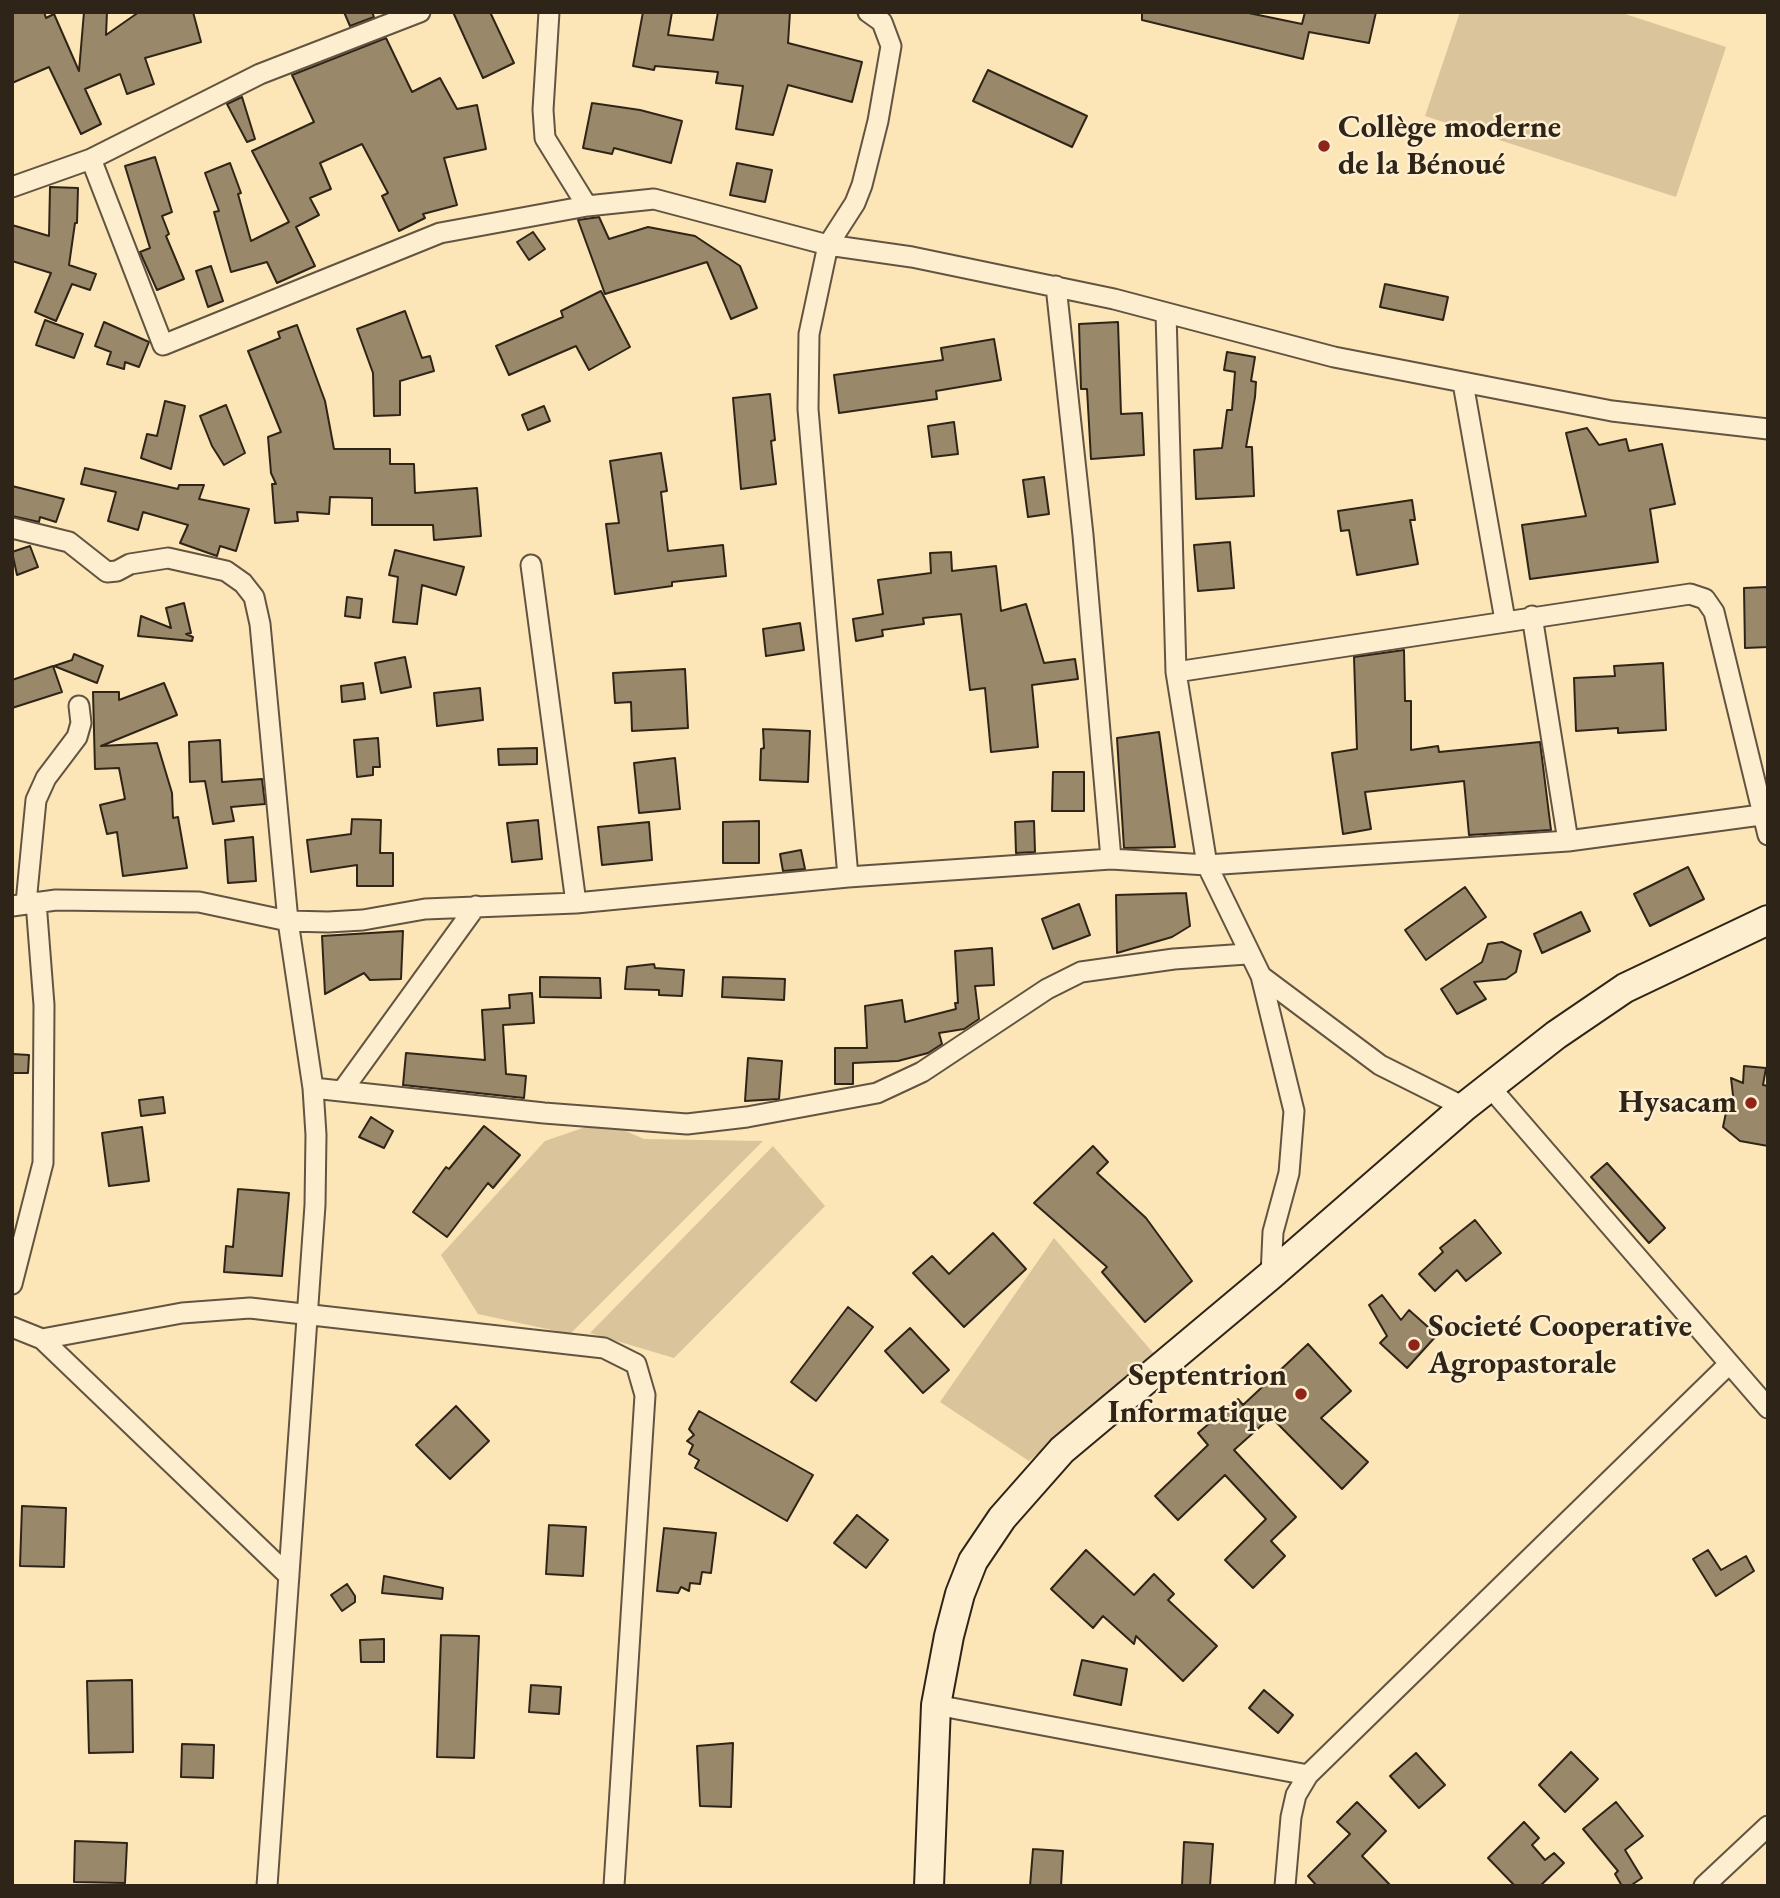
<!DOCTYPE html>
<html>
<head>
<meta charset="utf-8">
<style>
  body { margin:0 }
  #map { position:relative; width:1780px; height:1898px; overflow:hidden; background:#fce5b6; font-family:"EB Garamond",serif }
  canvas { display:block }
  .frame { position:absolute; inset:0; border:14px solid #2f2418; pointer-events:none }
</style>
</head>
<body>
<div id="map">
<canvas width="1780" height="1898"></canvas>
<div class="frame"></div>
</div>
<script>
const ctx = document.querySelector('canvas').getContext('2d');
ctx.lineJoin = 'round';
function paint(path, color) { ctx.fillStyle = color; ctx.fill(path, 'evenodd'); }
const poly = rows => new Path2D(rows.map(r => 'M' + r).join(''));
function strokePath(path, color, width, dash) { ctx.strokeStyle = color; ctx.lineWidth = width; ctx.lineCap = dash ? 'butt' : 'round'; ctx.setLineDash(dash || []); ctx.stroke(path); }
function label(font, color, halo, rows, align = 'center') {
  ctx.font = font + ' "EB Garamond",serif'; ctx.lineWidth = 5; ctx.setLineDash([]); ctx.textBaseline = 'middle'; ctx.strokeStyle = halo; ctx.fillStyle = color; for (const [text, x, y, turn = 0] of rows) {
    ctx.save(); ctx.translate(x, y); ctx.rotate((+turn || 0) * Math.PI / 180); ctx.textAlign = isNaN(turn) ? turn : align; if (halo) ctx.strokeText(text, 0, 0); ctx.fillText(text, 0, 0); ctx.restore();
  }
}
const green = poly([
  [1460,12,1619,12,1726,47,1676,197,1425,116],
  [603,1121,644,1139,763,1141,570,1334,478,1314,441,1255,545,1141],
  [773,1146,825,1206,674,1358,590,1333],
  [1054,1238,1155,1355,1029,1461,940,1402]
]);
const building = poly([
  [12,12,44,12,46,18,54,14,79,71,84,12,107,12,106,35,139,12,193,12,201,42,145,58,154,84,127,94,120,74,85,89,101,124,81,134,49,67,12,83,12,12],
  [344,12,372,12,374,17,350,26,344,12],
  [453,12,490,12,514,63,483,78,453,12],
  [643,12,672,12,668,35,713,40,718,12,790,12,788,43,862,62,852,102,788,85,773,135,736,129,743,86,716,83,718,72,655,66,654,70,633,66,643,12],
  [1142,12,1244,12,1302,24,1305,12,1376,12,1369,43,1309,32,1303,59,1142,20,1142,12],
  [386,38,412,92,440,78,457,109,477,105,486,149,444,158,457,205,423,214,425,218,399,231,382,196,388,193,362,144,320,163,331,189,310,198,319,215,296,227,315,266,277,283,267,262,231,272,214,212,219,211,205,173,230,163,241,193,238,194,251,241,289,222,252,151,314,122,292,75,386,38],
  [988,70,1087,116,1072,147,973,101,988,70],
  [242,97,255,139,247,142,227,104,242,97],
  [592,103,640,110,682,121,671,163,614,148,612,154,583,148,592,103],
  [155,157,172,212,162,216,169,234,166,236,184,279,157,290,140,252,150,248,125,166,155,157],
  [737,163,772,170,765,202,730,195,737,163],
  [50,187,78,188,77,223,75,223,69,265,96,274,90,290,72,284,56,321,35,312,51,273,12,261,12,225,49,236,50,187],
  [599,217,609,239,648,227,695,236,740,266,757,308,731,319,707,262,605,294,578,220,599,217],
  [533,232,545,249,529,260,517,242,533,232],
  [211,266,223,301,208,307,196,271,211,266],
  [1385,284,1448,297,1443,320,1380,307,1385,284],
  [601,291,630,347,589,370,576,346,509,375,496,346,563,317,561,311,601,291],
  [405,311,422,358,430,356,434,371,400,381,400,415,374,416,373,373,357,329,405,311],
  [45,320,83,334,74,358,36,345,45,320],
  [104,322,149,342,139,367,125,362,124,369,107,364,111,352,95,346,104,322],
  [1118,322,1121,414,1142,413,1144,455,1091,459,1087,389,1081,389,1079,324,1118,322],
  [297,325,325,401,334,449,390,449,390,464,414,464,415,493,477,488,481,536,434,540,433,525,372,525,372,498,330,497,329,514,297,512,298,521,275,523,272,484,276,484,271,473,268,437,281,432,248,351,280,338,278,332,297,325],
  [994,339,1001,380,936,391,937,399,839,413,834,375,943,360,941,348,994,339],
  [1227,352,1255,357,1251,381,1256,382,1255,397,1246,447,1252,447,1254,496,1196,499,1194,450,1222,448,1227,410,1232,410,1235,372,1224,370,1227,352],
  [770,394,775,440,771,441,776,484,741,489,733,398,770,394],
  [165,401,185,406,171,469,141,458,147,434,157,436,165,401],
  [226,405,245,453,224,465,212,446,200,416,226,405],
  [544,406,550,421,528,430,522,415,544,406],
  [954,422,958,454,932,457,928,426,954,422],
  [1587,428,1599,445,1626,439,1629,451,1662,444,1675,504,1650,509,1658,562,1530,579,1522,525,1586,516,1566,433,1587,428],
  [661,453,667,491,661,492,668,551,723,545,726,576,672,582,672,586,615,594,606,524,619,523,610,461,661,453],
  [85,468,178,489,179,485,204,485,199,499,249,509,236,551,220,546,217,556,180,543,188,525,143,512,138,530,108,521,116,492,81,484,85,468],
  [1044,477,1049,514,1028,517,1023,480,1044,477],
  [12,486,64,499,56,522,40,517,39,522,12,516,12,486],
  [1412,500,1415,520,1410,520,1418,564,1357,575,1349,530,1341,531,1338,511,1412,500],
  [1230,542,1234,588,1198,591,1194,545,1230,542],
  [30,546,38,567,17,575,12,552,30,546],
  [395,550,464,567,456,595,422,585,417,624,393,622,398,577,389,575,395,550],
  [951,552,952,571,996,566,1001,611,1026,604,1044,663,1075,659,1078,679,1032,685,1038,747,991,752,985,688,970,690,961,614,923,618,924,624,882,630,883,636,856,641,853,619,883,614,878,580,931,573,930,553,951,552],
  [1768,587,1768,647,1745,648,1744,588,1768,587],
  [347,597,362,599,360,618,345,616,347,597],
  [184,603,191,633,186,634,193,637,192,641,138,636,141,616,171,628,166,608,184,603],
  [800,623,804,650,766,656,763,629,800,623],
  [1404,650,1405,701,1411,701,1411,750,1438,746,1439,752,1540,742,1551,830,1469,835,1464,781,1365,792,1371,829,1343,834,1332,753,1357,749,1354,657,1404,650],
  [74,654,103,666,97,683,54,666,72,660,74,654],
  [405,657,411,687,381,693,375,663,405,657],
  [1663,663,1666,730,1618,733,1618,728,1576,731,1574,678,1615,676,1614,666,1663,663],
  [53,666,62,692,12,708,12,680,53,666],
  [685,669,688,728,632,731,631,702,615,703,613,673,685,669],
  [164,683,177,715,101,746,157,743,172,793,173,818,178,817,187,868,123,876,117,832,107,834,100,805,125,799,119,768,95,769,93,692,119,692,119,700,164,683],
  [363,683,365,699,342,702,341,686,363,683],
  [480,688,483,720,437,726,434,693,480,688],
  [763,729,810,731,808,782,760,780,761,749,764,748,763,729],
  [1159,732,1175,847,1124,848,1117,738,1159,732],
  [378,738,380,767,373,767,373,775,357,777,354,740,378,738],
  [220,740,222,782,262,779,265,804,231,807,234,821,213,824,205,781,190,782,189,742,220,740],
  [537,748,537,764,499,765,498,749,537,748],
  [675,758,680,809,639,813,634,763,675,758],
  [1053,772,1084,772,1084,811,1052,811,1053,772],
  [352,819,381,820,380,853,393,853,393,886,357,886,357,865,311,872,307,840,351,834,352,819],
  [538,820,542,859,512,862,507,823,538,820],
  [759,821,759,863,723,863,723,822,759,821],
  [1034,821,1035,852,1016,853,1015,822,1034,821],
  [649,822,652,860,602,865,598,827,649,822],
  [253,837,256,881,228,883,225,840,253,837],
  [801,850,805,869,783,871,780,854,801,850],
  [1688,867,1704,899,1650,926,1634,894,1688,867],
  [1465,887,1486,917,1426,960,1405,930,1465,887],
  [1186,893,1190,926,1172,937,1117,953,1116,895,1186,893],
  [1079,904,1090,935,1053,949,1042,919,1079,904],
  [1581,912,1590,931,1542,953,1534,934,1581,912],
  [403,931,401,979,370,980,364,973,325,994,322,936,403,931],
  [1502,942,1521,951,1516,972,1506,979,1474,982,1486,999,1457,1014,1441,989,1482,962,1488,944,1502,942],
  [992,948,994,985,975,986,979,1019,964,1029,939,1033,942,1044,928,1053,898,1061,853,1063,853,1084,835,1084,835,1048,867,1048,865,1006,902,1000,905,1022,956,1009,955,1003,958,1003,955,951,992,948],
  [654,964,655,968,684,970,682,996,659,995,659,990,625,989,627,967,654,964],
  [540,977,600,978,601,998,540,997,540,977],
  [723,977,785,979,784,1000,722,997,723,977],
  [532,993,534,1023,503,1025,506,1074,526,1076,524,1098,403,1085,406,1053,485,1060,482,1010,510,1008,509,995,532,993],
  [12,1054,29,1055,28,1073,12,1073,12,1054],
  [748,1058,782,1061,779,1099,745,1101,748,1058],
  [1744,1066,1766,1068,1763,1085,1768,1086,1768,1146,1740,1141,1723,1127,1728,1103,1734,1104,1731,1078,1743,1083,1744,1066],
  [163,1097,165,1113,141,1116,139,1100,163,1097],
  [371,1117,393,1131,384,1148,359,1137,371,1117],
  [484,1126,520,1155,493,1188,488,1183,447,1237,413,1212,446,1167,449,1169,484,1126],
  [142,1127,149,1181,109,1186,102,1133,142,1127],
  [1093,1146,1108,1162,1097,1173,1146,1218,1192,1281,1145,1322,1102,1272,1107,1267,1034,1203,1093,1146],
  [1607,1163,1665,1228,1649,1243,1591,1177,1607,1163],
  [238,1189,289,1193,282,1276,224,1272,226,1246,233,1247,238,1189],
  [1475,1220,1501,1253,1466,1281,1457,1270,1435,1291,1419,1274,1443,1252,1440,1248,1475,1220],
  [993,1233,1026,1269,964,1327,913,1273,932,1256,949,1274,993,1233],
  [1382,1295,1401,1320,1409,1310,1437,1335,1407,1368,1380,1343,1387,1336,1369,1305,1382,1295],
  [848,1307,873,1327,816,1401,791,1382,848,1307],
  [910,1328,949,1370,923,1393,885,1351,910,1328],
  [1308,1344,1351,1391,1321,1418,1368,1462,1342,1489,1271,1417,1234,1450,1296,1517,1271,1541,1285,1556,1253,1588,1225,1560,1266,1519,1225,1475,1178,1520,1155,1496,1208,1445,1198,1433,1238,1399,1243,1405,1308,1344],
  [456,1406,489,1441,450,1479,416,1445,456,1406],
  [699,1411,813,1475,787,1521,695,1468,699,1460,689,1454,693,1445,687,1441,694,1435,689,1429,699,1411],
  [22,1506,66,1508,64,1567,20,1566,22,1506],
  [857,1515,888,1540,866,1568,834,1543,857,1515],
  [549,1525,586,1527,583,1576,546,1574,549,1525],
  [664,1528,716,1533,711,1573,702,1572,700,1584,690,1583,689,1591,681,1587,678,1593,657,1591,664,1528],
  [1086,1550,1134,1595,1154,1574,1174,1594,1168,1600,1217,1646,1183,1681,1136,1636,1134,1644,1103,1616,1093,1628,1051,1589,1086,1550],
  [1708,1550,1721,1570,1746,1556,1754,1571,1716,1596,1693,1559,1708,1550],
  [384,1576,443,1588,442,1599,382,1593,384,1576],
  [347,1584,355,1596,355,1602,342,1611,331,1595,347,1584],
  [441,1635,479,1636,474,1758,437,1757,441,1635],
  [384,1639,384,1662,361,1662,360,1640,384,1639],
  [1082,1660,1127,1669,1121,1705,1074,1695,1082,1660],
  [132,1680,133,1752,89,1753,87,1681,132,1680],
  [531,1685,561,1687,559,1714,529,1712,531,1685],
  [1264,1690,1293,1715,1278,1733,1249,1708,1264,1690],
  [733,1743,731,1807,700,1806,697,1746,733,1743],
  [182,1744,214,1745,213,1778,181,1777,182,1744],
  [1571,1752,1598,1779,1565,1812,1539,1785,1571,1752],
  [1416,1753,1445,1785,1419,1808,1390,1776,1416,1753],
  [1357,1802,1386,1831,1362,1856,1391,1886,1317,1886,1308,1876,1350,1834,1337,1822,1357,1802],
  [1616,1802,1643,1836,1625,1850,1642,1878,1630,1886,1622,1886,1615,1874,1618,1871,1583,1829,1616,1802],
  [1524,1822,1539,1838,1532,1845,1545,1860,1554,1853,1564,1863,1540,1886,1515,1886,1488,1858,1524,1822],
  [75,1841,127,1843,125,1883,74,1882,75,1841],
  [1184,1842,1213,1844,1210,1886,1182,1886,1184,1842],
  [1033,1849,1063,1851,1061,1886,1030,1886,1033,1849]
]);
const street = poly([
  [549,12,543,110,545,138,587,206],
  [91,159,163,345,440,233,587,206,654,199,828,245,912,257,1114,299,1334,357,1612,411,1768,429],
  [12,187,91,159,260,74,420,12],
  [1056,286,1083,535,1111,859],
  [1166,313,1176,672,1207,865,1261,976,1294,1111,1289,1173,1273,1232,1271,1275],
  [1463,383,1505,620],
  [12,528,69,542,107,572,117,571,130,564,168,558,226,571,243,583,254,597,260,624,288,921,313,1088,316,1135,315,1205,267,1886],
  [531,565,576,903],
  [1532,616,1568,841],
  [1176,672,1690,594,1705,599,1714,612,1768,835],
  [848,877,808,409,809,334,828,245,855,203,862,185,878,121,891,46,882,22,868,12],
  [26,903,36,800,46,778,77,737,81,723,79,706],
  [12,906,56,900,199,902,288,921,328,922,363,920,425,909,576,903,848,877,1111,859,1207,865,1568,841,1768,814],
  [1261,976,1380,1065,1464,1107],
  [1490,1087,1768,1408],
  [313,1088,544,1113,687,1124,747,1117,877,1093,922,1072,1047,989,1081,972,1174,959,1247,954],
  [342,1091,476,906],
  [12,1284,43,1163,44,1005,36,902],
  [12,1327,42,1339,289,1576],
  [42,1339,182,1313,250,1308,604,1348,636,1364,645,1395,614,1886],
  [936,1705,1308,1775],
  [1285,1886,1291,1817,1296,1795,1308,1775,1729,1364],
  [1704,1886,1768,1826]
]);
const secondary = poly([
  [929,1886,936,1705,949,1636,960,1594,973,1561,1002,1518,1062,1450,1271,1275,1464,1107,1556,1035,1625,988,1768,920]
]);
const markers = [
  [1324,146,7,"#8f2418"],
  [1751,1103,7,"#8f2418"],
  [1414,1345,7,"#8f2418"],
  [1301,1394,7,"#8f2418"]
];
const poiNames = [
  ["Collège moderne",1338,128],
  ["de la Bénoué",1338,165],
  ["Hysacam",1737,1103,"right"],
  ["Societé Cooperative",1428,1327],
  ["Agropastorale",1428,1364],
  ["Septentrion",1287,1376,"right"],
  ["Informatique",1287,1413,"right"]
];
paint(green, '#d9c49b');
paint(building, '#9a886a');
strokePath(building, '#2f2418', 2);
strokePath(street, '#625440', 23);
strokePath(secondary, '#2f2418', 32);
strokePath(street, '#fdeed0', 19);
strokePath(secondary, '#fdeed0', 28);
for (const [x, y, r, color] of markers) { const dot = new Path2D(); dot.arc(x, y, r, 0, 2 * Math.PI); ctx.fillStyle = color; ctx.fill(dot); strokePath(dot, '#fdeed0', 2.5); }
label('bold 32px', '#2f2418', '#fdeed0', poiNames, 'left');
</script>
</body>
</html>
